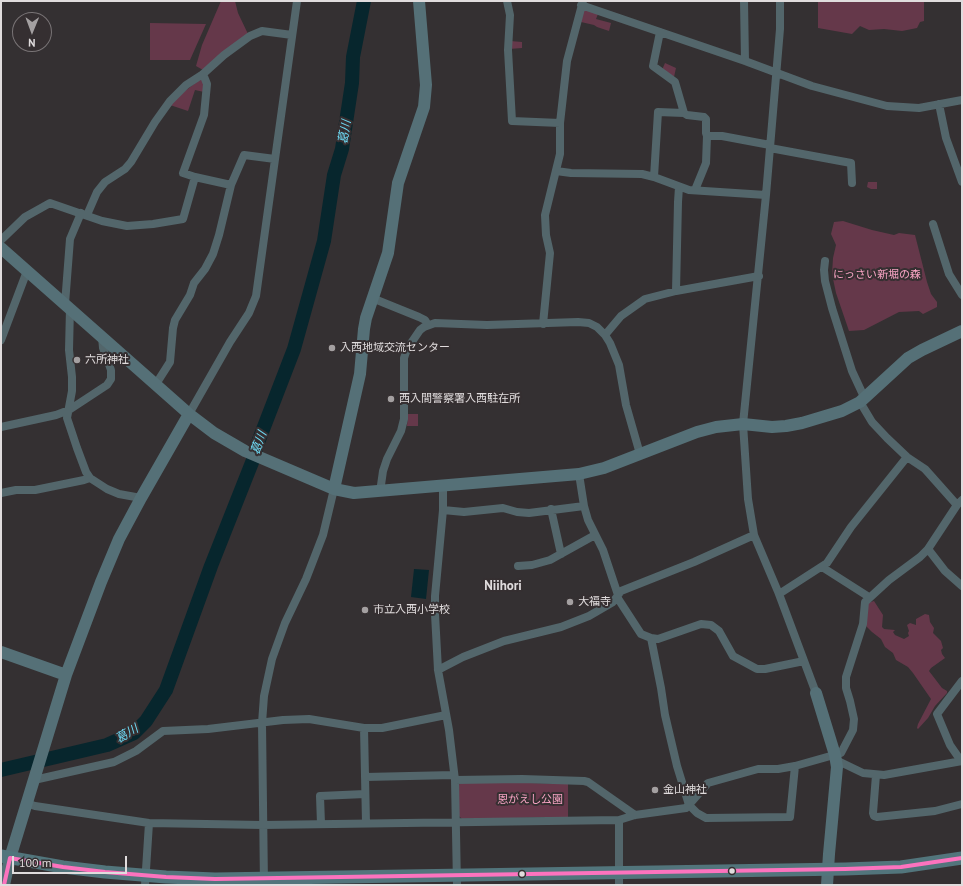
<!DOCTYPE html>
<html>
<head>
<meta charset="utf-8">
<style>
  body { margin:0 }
  #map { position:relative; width:963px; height:886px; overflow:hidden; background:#343032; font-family:"PT Sans",sans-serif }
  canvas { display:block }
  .frame { position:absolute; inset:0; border:2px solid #e0dcdd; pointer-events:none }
  .north { position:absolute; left:12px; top:12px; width:40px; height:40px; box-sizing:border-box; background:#352f31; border:1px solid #797476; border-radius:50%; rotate:181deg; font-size:11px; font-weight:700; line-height:16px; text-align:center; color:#e0dcdd }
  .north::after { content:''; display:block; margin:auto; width:14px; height:18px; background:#a4a0a1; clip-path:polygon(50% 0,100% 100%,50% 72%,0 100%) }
  .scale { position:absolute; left:12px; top:856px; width:115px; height:18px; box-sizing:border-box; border:2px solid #e0dcdd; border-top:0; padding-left:5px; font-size:12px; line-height:14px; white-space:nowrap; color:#e0dcdd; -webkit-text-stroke:3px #352f31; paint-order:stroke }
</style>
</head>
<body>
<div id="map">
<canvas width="963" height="886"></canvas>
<div class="frame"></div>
<div class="north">N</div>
<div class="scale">100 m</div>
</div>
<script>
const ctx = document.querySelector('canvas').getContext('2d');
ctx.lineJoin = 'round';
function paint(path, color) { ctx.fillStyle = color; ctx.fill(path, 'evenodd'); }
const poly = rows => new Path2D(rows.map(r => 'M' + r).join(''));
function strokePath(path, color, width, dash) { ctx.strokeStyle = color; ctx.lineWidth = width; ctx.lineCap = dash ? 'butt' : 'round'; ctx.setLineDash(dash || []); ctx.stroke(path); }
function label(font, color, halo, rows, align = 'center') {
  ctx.font = font + ' "PT Sans","Noto Sans JP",sans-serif'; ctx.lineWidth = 4; ctx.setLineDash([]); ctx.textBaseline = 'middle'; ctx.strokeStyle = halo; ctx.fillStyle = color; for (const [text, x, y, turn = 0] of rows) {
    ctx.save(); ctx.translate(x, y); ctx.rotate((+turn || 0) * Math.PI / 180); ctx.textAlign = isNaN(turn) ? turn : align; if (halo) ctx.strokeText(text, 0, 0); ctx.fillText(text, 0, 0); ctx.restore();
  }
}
const green = poly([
  [221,1,235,1,238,13,248,34,203,70,196,66,202,45],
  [818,1,924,1,924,21,920,22,917,28,902,31,884,29,869,30,860,26,852,34,818,28],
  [584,9,598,14,596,19,611,23,609,31,597,27,594,25,581,22],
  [150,23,206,24,190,60,150,60],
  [510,41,522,42,522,48,509,49],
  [665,63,676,68,674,77,662,70],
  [203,79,204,92,195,90,188,111,170,105,176,98,198,81],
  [868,182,877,182,877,189,871,189,867,187],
  [843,221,872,230,894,235,899,233,915,235,927,282,931,294,937,302,937,307,923,314,919,311,899,312,864,330,849,331,836,293,832,274,833,258,836,245,831,234,834,222],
  [408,414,418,414,418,426,407,426],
  [874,601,883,615,882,627,884,629,895,630,893,632,895,635,904,639,909,636,908,633,909,631,907,625,910,623,916,625,916,619,925,614,929,615,930,622,934,628,933,633,941,641,943,648,941,650,942,654,945,658,931,668,929,671,942,688,947,691,947,693,935,706,928,718,918,729,917,728,918,724,931,699,913,673,908,667,896,660,893,653,885,647,881,639,872,632,866,626,868,603],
  [491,782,491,793,491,782,568,784,568,817,462,819,459,816,458,786,460,783]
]);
const water = poly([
  [414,569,429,570,426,599,411,597]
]);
const river = poly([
  [1,770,107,745,134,733,146,721,166,690,211,566,253,460,257,445,294,349,324,241,334,175,342,149,352,83,353,57,364,1]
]);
const street = poly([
  [507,1,510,15,508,50,512,121,560,123],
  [744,1,745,61],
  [780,1,780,29,766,195,743,424,748,499,754,535,779,594,816,693],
  [581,5,745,61,812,86,887,106,919,108,962,100],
  [660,32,653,66,675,82,684,113,687,115,704,117,706,119,706,133,707,136,722,136,770,145],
  [939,104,946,138,962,182],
  [770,148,851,163,852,183],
  [556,171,571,173,642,174,654,177,689,190,766,195],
  [654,177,658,112,684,113],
  [231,185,244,155,275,159],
  [695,190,706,163,707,136],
  [87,215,97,192,105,182,125,169,131,162,155,122,170,101,186,85,203,74,224,55,250,36,262,31,292,35],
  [933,224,949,274,962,295],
  [1,240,25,217,50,203,102,221,127,226,153,224,183,219,195,177],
  [825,261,824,270,825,281,832,308,852,371,865,399],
  [676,291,678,202,679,187],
  [372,298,419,317,425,320,428,325],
  [65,304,70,239,81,213],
  [70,308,69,350,72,377,72,391,67,418,77,448,86,472,90,478,107,489,119,494,141,498],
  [543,324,550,253,546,235,545,215,560,154,560,123,567,61,583,1],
  [605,335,621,316,645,299,676,291,759,276],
  [1,340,27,271],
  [156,384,170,362,173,328,175,320,190,295,194,283,205,269,213,254,219,235,231,185,195,177,183,173,204,115,207,84,203,74],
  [860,402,872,422,887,438,907,457,925,469,957,505],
  [189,414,230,342,249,313,256,296,297,1],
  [1,427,56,415,69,410,107,385,111,379,111,370,103,348,102,337],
  [579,474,584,506,588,520,603,550,618,595],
  [443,486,443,510,435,596,435,614,438,670,449,730,455,780,457,885],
  [380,492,383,471,387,459,401,431,404,419,404,358,407,349,420,330,424,327,435,323,487,325,578,322,589,323,597,327,605,335,610,343,619,365,626,405,640,454],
  [1,493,16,490,35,490,84,480,90,478],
  [551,509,561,554],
  [443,510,464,512,503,508,517,512,529,513,584,506],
  [928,549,945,571,962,586],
  [518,566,532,565,550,560,595,535],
  [822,567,869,597],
  [779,594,827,563,851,527,907,457],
  [617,597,641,634,651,638,661,688,665,715,677,766,689,805,697,813,706,818,790,817,795,766],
  [651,638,658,639,701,624,711,625,719,631,733,656,757,669,765,669,804,661],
  [438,670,463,657,504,641,561,627,589,616,613,602,621,591,694,562,754,535],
  [364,728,366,823],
  [836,760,863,773,884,775,962,761],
  [961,761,950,745,937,714,962,681],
  [876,775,873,813,874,816,877,817,935,811,962,804],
  [365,777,454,775],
  [34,780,114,762,136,751,163,731,208,729,283,720,309,719,364,728,382,728,446,715],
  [455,780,522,779,584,781,588,782,635,815],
  [26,803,35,806,149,823,263,825,619,820,635,815,686,808,708,783,758,769,778,769,795,766,841,753,853,730,854,719,850,701,846,688,846,677,863,624,865,602,889,580,920,557,928,549,957,505,962,500],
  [619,820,619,885],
  [321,824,320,796,365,794],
  [145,885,149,823],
  [264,885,262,723,264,696,272,659,285,623,306,579,323,535,334,489]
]);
const secondary = poly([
  [1,248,189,414,214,433,245,451,334,489,354,493,579,474,604,468,697,432,716,427,743,424,772,427,786,426,802,423,842,411,860,402,908,358,922,350,962,331],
  [334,489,360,374,364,329,366,318,388,253,398,183,424,107,426,85,419,1],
  [1,652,66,675],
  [816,693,835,755,837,767,829,854,827,885],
  [4,885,10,858,66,675,101,582,119,539,141,498,189,414]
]);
const primary = poly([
  [1,856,63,867,105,872,166,877,215,879,845,869,901,867,962,858]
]);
const bus1 = poly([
  [4,885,10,858,63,867,105,872,166,877,215,879,845,869,901,867,962,858]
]);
const markers = [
  [332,348,4,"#a4a0a1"],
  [77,360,4,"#a4a0a1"],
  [391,399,4,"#a4a0a1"],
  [570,602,4,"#a4a0a1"],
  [365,610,4,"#a4a0a1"],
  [655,790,4,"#a4a0a1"],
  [732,871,3.5,"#e0dcdd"],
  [522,874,3.5,"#e0dcdd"]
];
const parkNames = [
  ["にっさい新堀の森",877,275],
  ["恩がえし公園",530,800]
];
const poiNames = [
  ["入西地域交流センター",340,348],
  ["六所神社",85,360],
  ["西入間警察署入西駐在所",399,399],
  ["大福寺",578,602],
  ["市立入西小学校",373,610],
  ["金山神社",663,790]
];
const waterNames = [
  ["葛川",345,132,-81],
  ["葛川",259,443,-70],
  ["葛川",127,734,-31]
];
const quarterNames = [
  ["Niihori",503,586]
];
paint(green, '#65384a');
paint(water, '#07262d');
strokePath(river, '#07262d', 14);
strokePath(street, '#53666b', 8);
strokePath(secondary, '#557077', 12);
strokePath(primary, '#52757c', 13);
strokePath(bus1, '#fc73be', 4);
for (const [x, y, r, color] of markers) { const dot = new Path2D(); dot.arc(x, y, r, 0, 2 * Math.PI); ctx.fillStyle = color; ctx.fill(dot); strokePath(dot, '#352f31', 1.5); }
label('11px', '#f7a3c3', '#352f31', parkNames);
label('11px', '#e0dcdd', '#352f31', poiNames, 'left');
label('italic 12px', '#6edbf5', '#352f31', waterNames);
label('bold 13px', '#e0dcdd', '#352f31', quarterNames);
</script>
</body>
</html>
